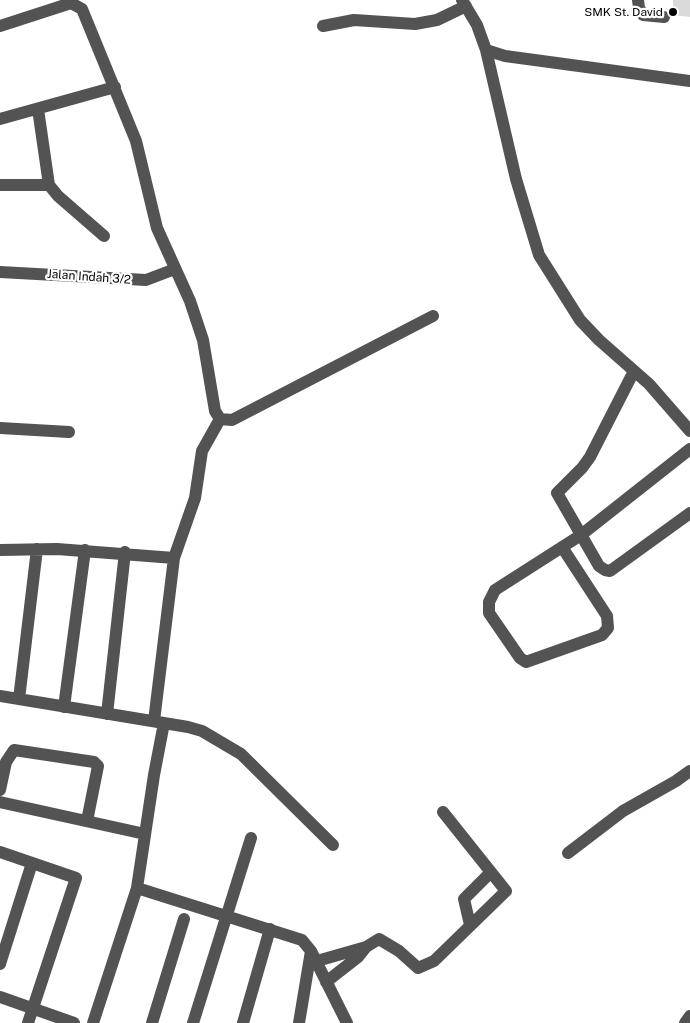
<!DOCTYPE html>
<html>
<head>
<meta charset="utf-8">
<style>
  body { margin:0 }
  canvas { display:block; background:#fff }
</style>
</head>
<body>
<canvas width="690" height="1023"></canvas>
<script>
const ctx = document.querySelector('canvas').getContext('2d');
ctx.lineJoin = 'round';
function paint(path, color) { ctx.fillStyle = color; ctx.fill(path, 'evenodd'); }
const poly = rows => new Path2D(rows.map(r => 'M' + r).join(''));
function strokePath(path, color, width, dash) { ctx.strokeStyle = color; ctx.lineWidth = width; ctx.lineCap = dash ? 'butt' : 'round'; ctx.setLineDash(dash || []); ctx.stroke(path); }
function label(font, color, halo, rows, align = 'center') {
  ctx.font = font + ' "Public Sans",sans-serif'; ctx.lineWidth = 4.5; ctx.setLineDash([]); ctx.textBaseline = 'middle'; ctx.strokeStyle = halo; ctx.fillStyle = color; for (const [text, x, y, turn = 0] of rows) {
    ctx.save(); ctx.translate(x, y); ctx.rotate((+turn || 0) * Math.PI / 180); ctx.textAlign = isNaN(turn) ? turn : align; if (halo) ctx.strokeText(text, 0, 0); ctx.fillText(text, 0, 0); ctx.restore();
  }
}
const green = poly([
  [673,0,690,0,690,17,673,15]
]);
const minor = poly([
  [462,0,477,25,486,50,516,179,539,255,580,320,599,340,649,384,690,431],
  [638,0,639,8,643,15,664,17],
  [0,26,71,3,82,9,136,141,157,228,190,301,203,340,215,411,220,419,232,420,433,316],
  [323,26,354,20,415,24,437,20,466,6],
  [486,50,505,56,690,81],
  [0,119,115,87],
  [0,185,49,185,38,109],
  [49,185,58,196,104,236],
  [0,272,146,280,175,269],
  [634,371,590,457,582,468,557,493,599,566,605,570,610,571,690,513],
  [0,428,69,432],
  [562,547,607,616,608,628,602,635,526,662,520,658,489,613,489,602,495,590,581,535,690,449],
  [0,550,57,549,174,558],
  [0,696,188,727,202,731,241,754,333,845],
  [19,699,37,549],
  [64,707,85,550],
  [107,714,125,552],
  [154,721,174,558,195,498,202,451,220,419],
  [0,790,6,762,14,750,94,762,98,766,87,821],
  [0,802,145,834],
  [0,852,76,878,28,1023],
  [568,853,623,811,676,781,690,771],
  [137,888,302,940,311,951,347,1023],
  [470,925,464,899,491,872],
  [317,961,366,947],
  [0,964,32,863],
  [326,982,358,957,366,947,379,939,399,951,418,968,434,961,506,891,443,812],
  [0,997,74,1023],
  [93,1023,137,888,154,775,164,723],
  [152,1023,184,919],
  [193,1023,251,838],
  [243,1023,270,929],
  [299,1023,311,951],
  [685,1023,690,1016]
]);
const markers = [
  [673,12,5,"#000"]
];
const poiNames = [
  ["SMK St. David",663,12]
];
const streetNames = [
  ["Jalan Indah 3/2",89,277,4]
];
paint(green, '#dadada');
strokePath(minor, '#535353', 12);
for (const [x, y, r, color] of markers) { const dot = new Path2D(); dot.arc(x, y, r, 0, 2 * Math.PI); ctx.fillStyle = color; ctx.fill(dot); strokePath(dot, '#fff', 2); }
label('12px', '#000', '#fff', poiNames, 'right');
label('12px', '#000', '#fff', streetNames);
</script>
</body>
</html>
